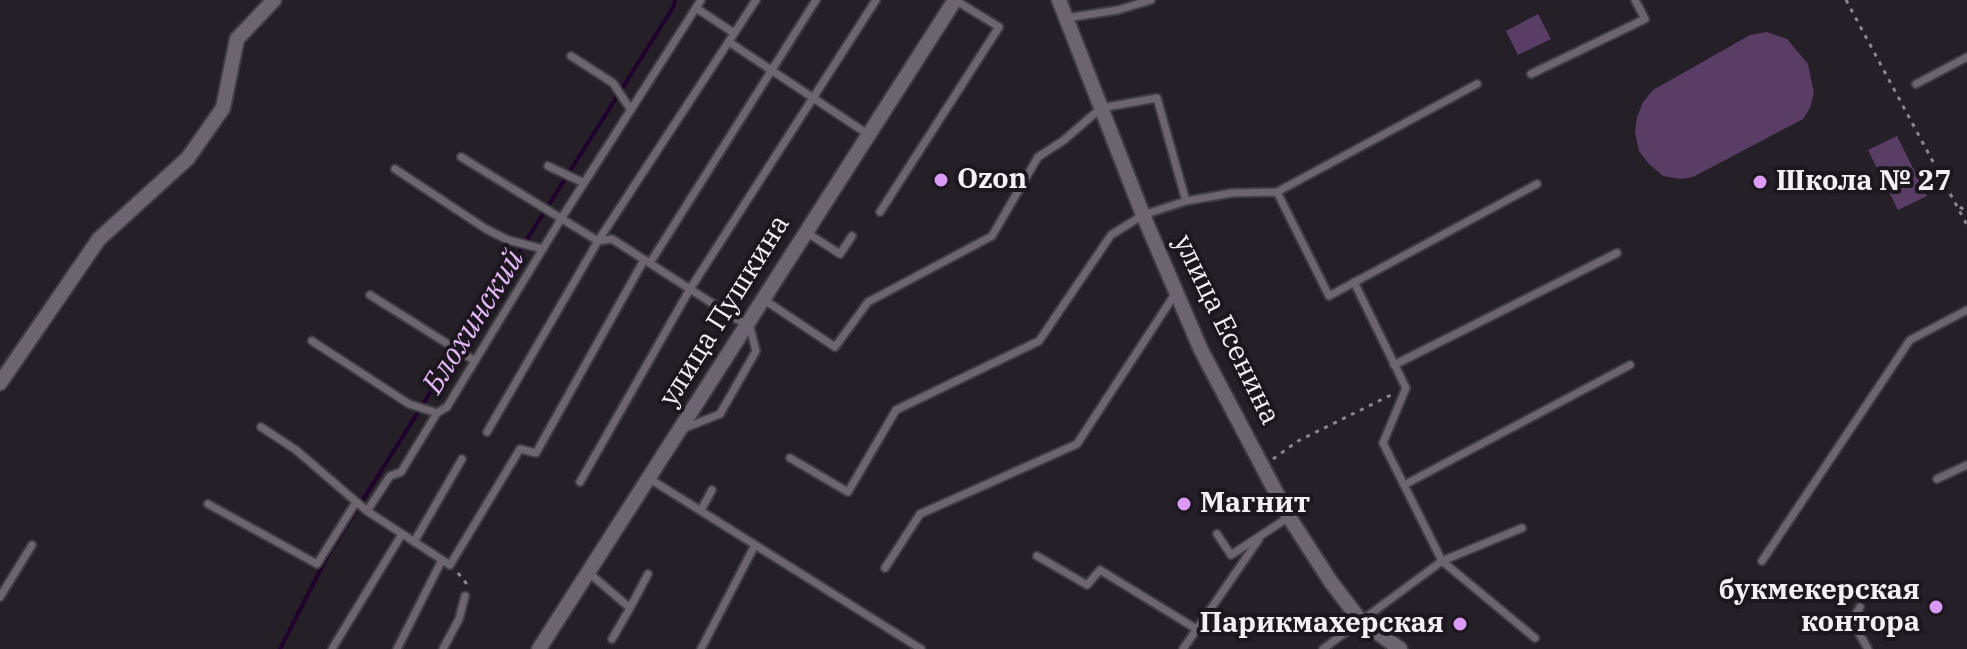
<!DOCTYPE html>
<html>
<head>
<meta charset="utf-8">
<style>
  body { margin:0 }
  canvas { display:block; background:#251f28 }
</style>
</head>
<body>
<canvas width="1967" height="649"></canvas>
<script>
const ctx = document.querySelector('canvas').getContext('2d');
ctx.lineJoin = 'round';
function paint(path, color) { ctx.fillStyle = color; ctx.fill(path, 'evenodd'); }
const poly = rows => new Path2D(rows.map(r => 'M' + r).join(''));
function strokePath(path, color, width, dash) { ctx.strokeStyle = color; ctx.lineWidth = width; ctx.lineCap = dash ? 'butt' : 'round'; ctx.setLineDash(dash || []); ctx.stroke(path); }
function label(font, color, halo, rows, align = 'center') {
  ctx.font = font + ' "IBM Plex Serif",serif'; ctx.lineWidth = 8; ctx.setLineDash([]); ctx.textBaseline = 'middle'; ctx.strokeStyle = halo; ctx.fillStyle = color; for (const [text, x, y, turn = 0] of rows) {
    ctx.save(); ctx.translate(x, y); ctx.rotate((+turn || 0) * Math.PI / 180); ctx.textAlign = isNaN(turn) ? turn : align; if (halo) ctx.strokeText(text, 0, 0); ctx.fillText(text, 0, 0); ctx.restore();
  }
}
const green = poly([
  [1538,14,1551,39,1518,55,1506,31],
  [1767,32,1787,39,1808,64,1814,93,1810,108,1803,119,1693,177,1680,179,1663,176,1649,164,1639,151,1635,133,1637,117,1643,102,1653,90,1750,35],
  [1897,136,1927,196,1898,210,1868,150]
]);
const stream = poly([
  [280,649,328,555,674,6,675,0]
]);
const path = poly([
  [1846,0,1967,225],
  [1960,207,1967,212],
  [1273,459,1298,441,1393,394],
  [458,573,466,583,466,586]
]);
const service = poly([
  [696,8,734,33],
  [1066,18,1118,10,1151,0],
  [729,42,869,135],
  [571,56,613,83,631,110],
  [1531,74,1645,19,1635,0],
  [1916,84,1967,57],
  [461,157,598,241,612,239,746,325],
  [548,166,584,183],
  [395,169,486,229,508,240,543,249],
  [1277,192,1477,84],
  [880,212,999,27,955,0],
  [806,232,840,254,852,236],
  [650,263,816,0],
  [370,295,475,361],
  [763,299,835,347,868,302,992,236,1038,157,1064,140,1101,108,1157,98,1186,201],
  [312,341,409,404,437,413],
  [1394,365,1617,253],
  [261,427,296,450,367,511,450,565,520,449,536,453,644,260],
  [685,428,720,414,756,351,749,323],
  [487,432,598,241,756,0],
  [790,458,848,492,896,410,1039,341,1111,235,1143,215,1186,201,1232,193,1277,192,1329,296,1537,184],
  [650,479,921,649],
  [1937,479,1967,465],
  [580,482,690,289,876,0],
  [1404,485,1630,365],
  [208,504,317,564,356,502],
  [701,510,712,490],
  [367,511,390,476,401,472,437,413,447,407,561,219,701,0],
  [1522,528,1442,561,1535,638],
  [1217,534,1231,555,1289,517],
  [414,542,462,459],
  [1037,556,1087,585,1100,570,1198,630],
  [1762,561,1910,340,1967,310],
  [885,568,920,514,1077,444,1175,294],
  [589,573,630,608,648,574],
  [0,597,32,545],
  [1860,607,1852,621,1868,649],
  [612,639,630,608],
  [332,649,402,534],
  [397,649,442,560],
  [443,649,459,619,465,596],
  [701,649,755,545],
  [1183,649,1259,539],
  [1323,649,1442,561,1383,443,1406,388,1354,282]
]);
const minor = poly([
  [1059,0,1143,215,1201,350,1289,517,1331,582,1360,620,1400,649],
  [0,383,99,239,188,158,223,108,237,39,274,0],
  [539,649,955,0]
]);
const markers = [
  [941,180,8,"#db9af6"],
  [1760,182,8,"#db9af6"],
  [1184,504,8,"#db9af6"],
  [1936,607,8,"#db9af6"],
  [1460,624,8,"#db9af6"]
];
const poiNames = [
  ["Ozon",957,180],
  ["Школа № 27",1776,182],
  ["Магнит",1200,504],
  ["букмекерская",1920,591,"right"],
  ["контора",1920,623,"right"],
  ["Парикмахерская",1444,624,"right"]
];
const streetNames = [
  ["улица Пушкина",725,311,-58],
  ["улица Есенина",1226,330,64]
];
const waterNames = [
  ["Блохинский",474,322,-58]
];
paint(green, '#593d65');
strokePath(stream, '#20002c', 4);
strokePath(service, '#403c43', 11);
strokePath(minor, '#403c43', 18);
strokePath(path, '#8b868d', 3, [4, 6]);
strokePath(service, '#6c656f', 7);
strokePath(minor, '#6c656f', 14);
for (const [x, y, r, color] of markers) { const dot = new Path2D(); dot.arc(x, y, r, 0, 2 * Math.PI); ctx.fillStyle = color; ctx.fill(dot); strokePath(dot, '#1c161e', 3); }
label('bold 28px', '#f3eff5', '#1c161e', poiNames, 'left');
label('28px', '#f3eff5', '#1c161e', streetNames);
label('italic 30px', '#e4b8f7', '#1c161e', waterNames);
</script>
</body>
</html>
